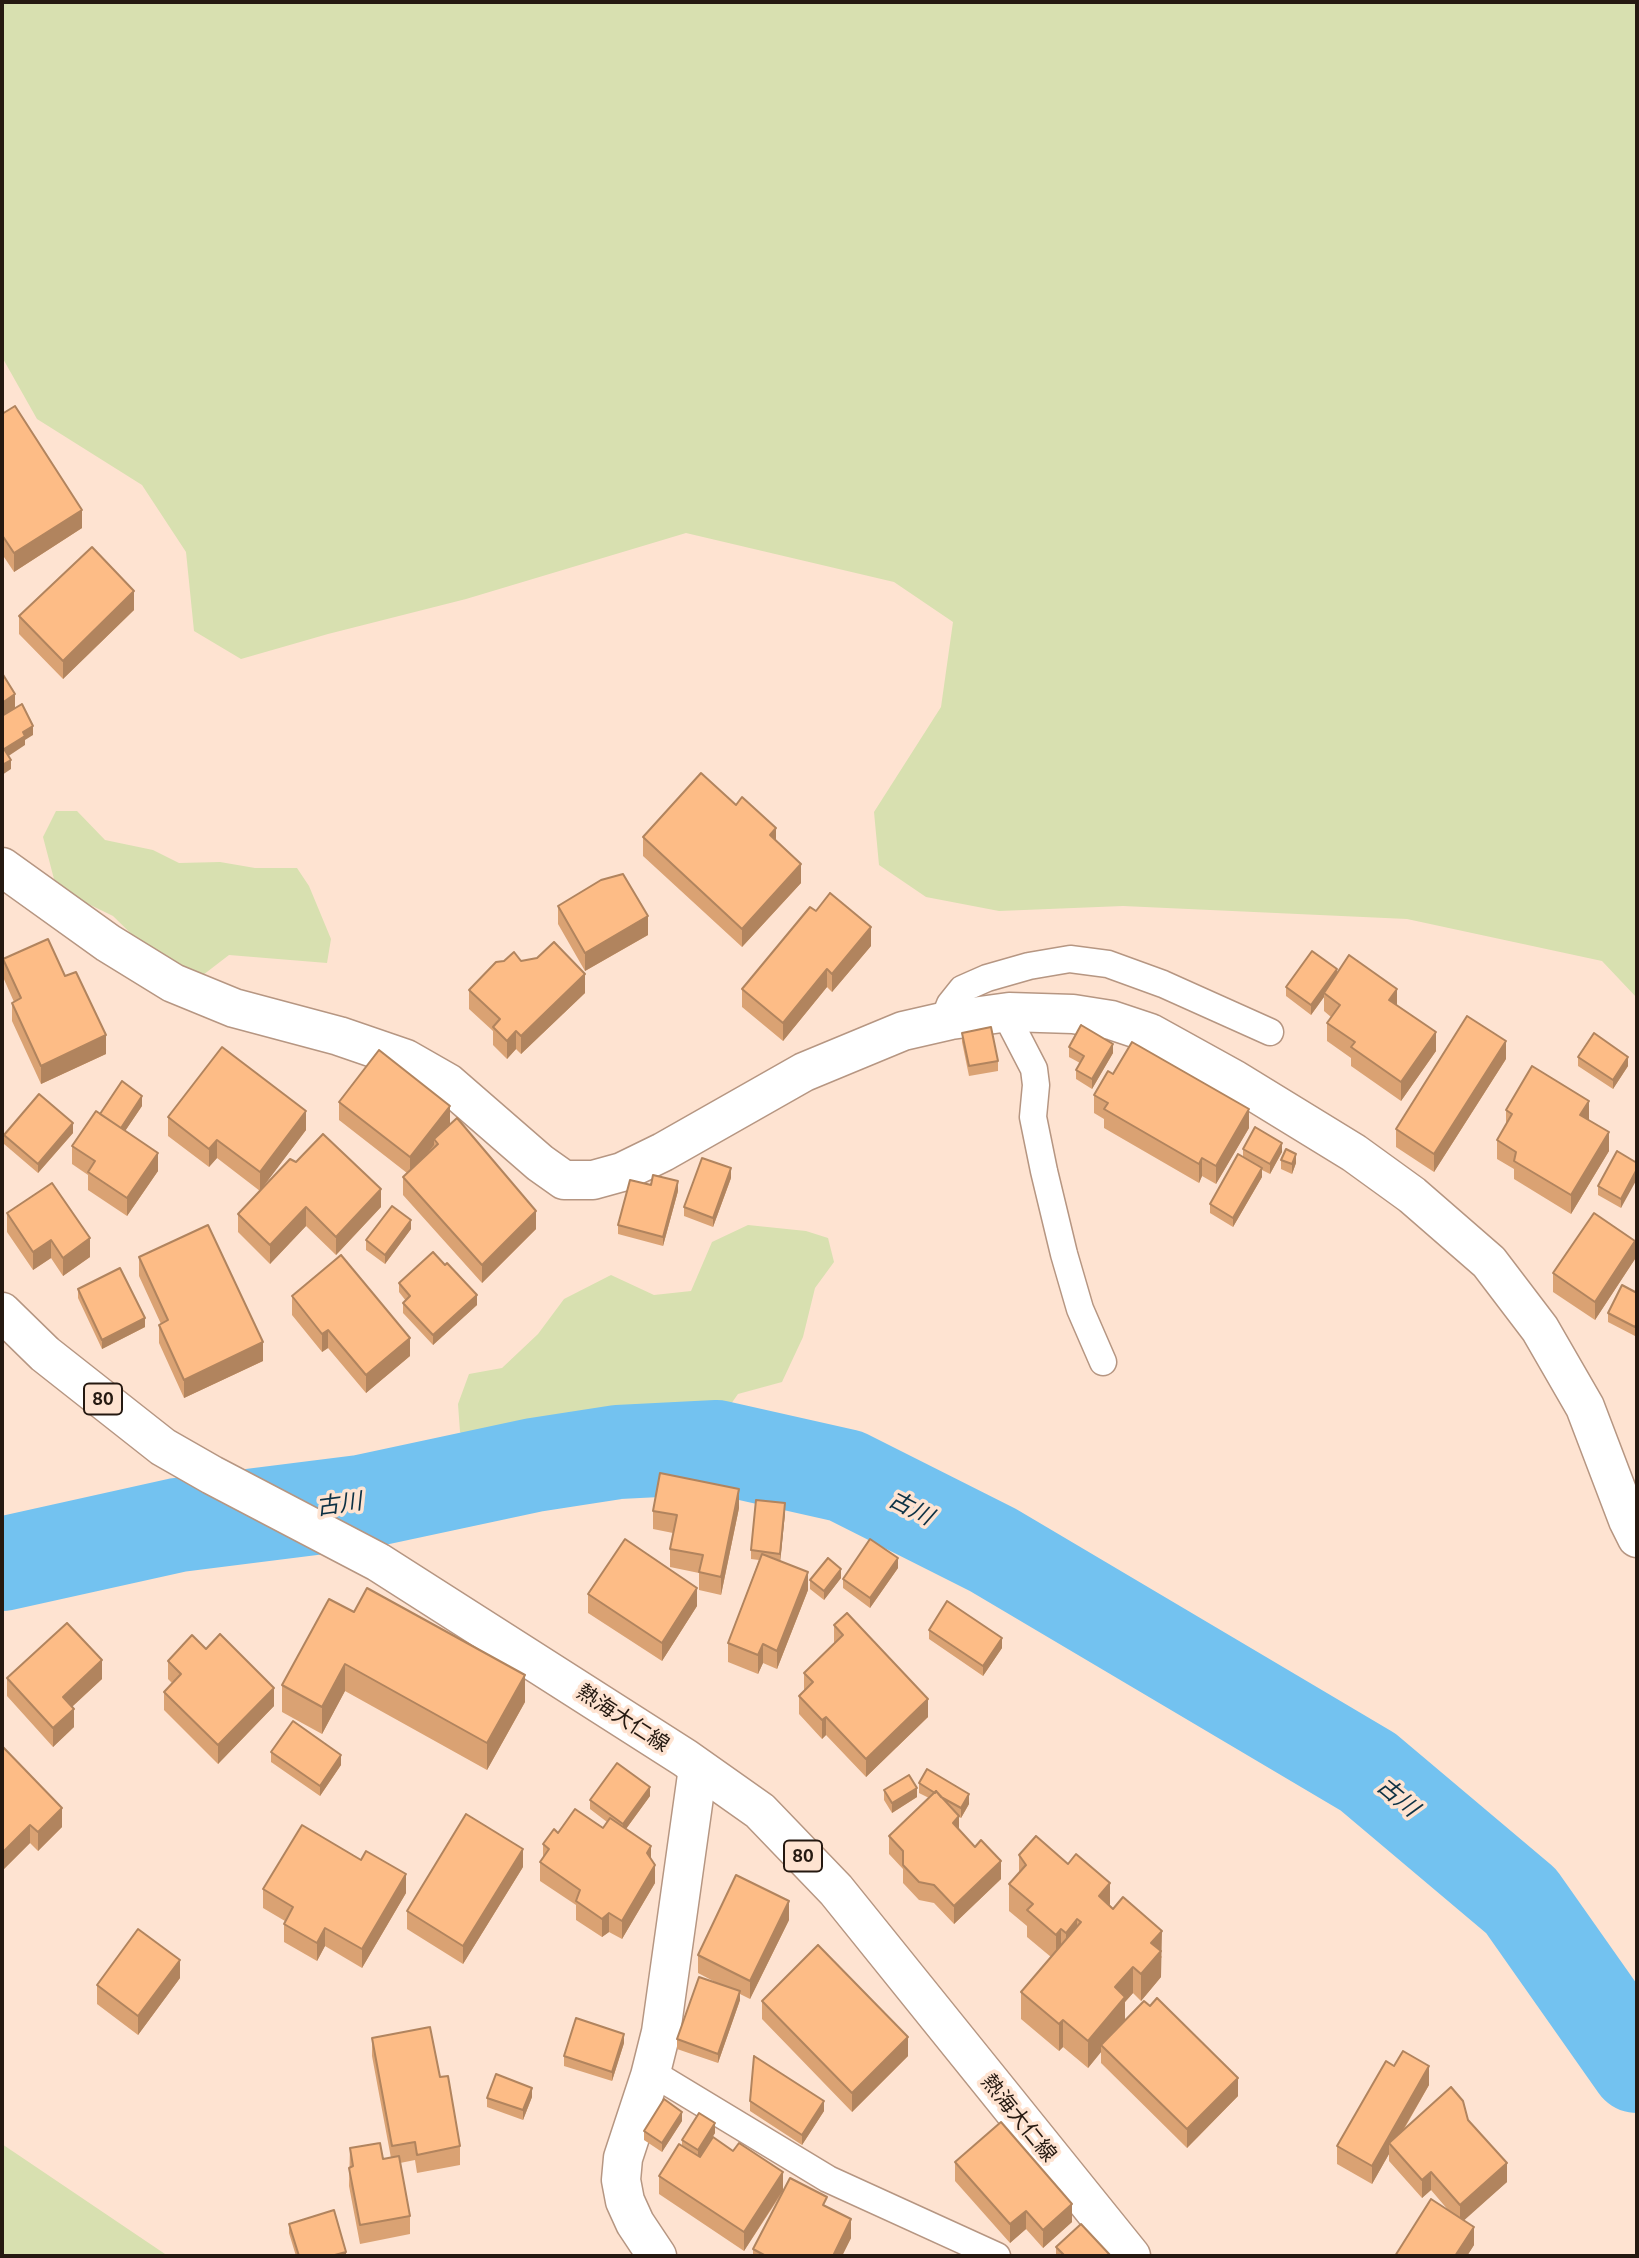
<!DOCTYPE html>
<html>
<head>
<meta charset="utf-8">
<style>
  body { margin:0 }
  #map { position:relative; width:1639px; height:2258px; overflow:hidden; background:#fee3d1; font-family:Ubuntu,sans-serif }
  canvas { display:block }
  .frame { position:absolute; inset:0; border:4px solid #251911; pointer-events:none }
</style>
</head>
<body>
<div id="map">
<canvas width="1639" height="2258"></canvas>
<div class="frame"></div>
</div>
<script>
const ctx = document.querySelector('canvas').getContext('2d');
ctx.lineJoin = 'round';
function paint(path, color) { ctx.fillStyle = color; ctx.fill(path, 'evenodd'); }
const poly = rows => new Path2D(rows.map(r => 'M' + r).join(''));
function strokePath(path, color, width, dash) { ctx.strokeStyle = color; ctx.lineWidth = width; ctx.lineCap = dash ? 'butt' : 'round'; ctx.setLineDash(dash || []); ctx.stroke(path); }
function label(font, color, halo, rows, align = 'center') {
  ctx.font = font + ' Ubuntu,"Noto Sans JP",sans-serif'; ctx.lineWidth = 7; ctx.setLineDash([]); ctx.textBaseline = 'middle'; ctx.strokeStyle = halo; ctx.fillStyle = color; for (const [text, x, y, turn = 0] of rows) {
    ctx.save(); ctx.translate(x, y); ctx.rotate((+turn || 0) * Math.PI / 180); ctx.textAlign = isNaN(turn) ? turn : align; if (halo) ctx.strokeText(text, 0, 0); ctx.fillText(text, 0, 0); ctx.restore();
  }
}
const green = poly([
  [2,2,1637,2,1637,998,1602,961,1407,919,1123,906,999,911,926,897,879,865,874,812,941,707,953,622,894,582,686,533,466,599,328,634,241,659,194,631,186,552,142,485,37,419,2,357],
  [56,811,77,811,105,840,153,850,179,863,220,862,255,868,297,868,309,886,331,939,327,963,229,955,203,975,159,961,113,916,74,897,54,879,43,837],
  [748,1225,806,1231,828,1238,834,1262,815,1288,803,1337,782,1382,738,1394,719,1421,625,1436,584,1438,541,1450,504,1446,479,1453,460,1432,458,1404,469,1374,502,1368,538,1334,564,1299,611,1275,654,1295,691,1291,712,1242],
  [2,2144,168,2256,2,2256]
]);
const river = poly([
  [2,1564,178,1525,361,1502,534,1465,618,1452,717,1447,846,1476,993,1550,1368,1772,1521,1901,1637,2066]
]);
const lane = poly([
  [1005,1013,1034,1069,1036,1085,1033,1117,1044,1171,1064,1254,1080,1309,1103,1362],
  [943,1022,950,1004,962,989,987,978,1029,966,1070,959,1108,964,1163,984,1270,1032],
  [651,2072,828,2179,997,2256]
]);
const street = poly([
  [2,867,108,943,173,983,234,1008,339,1036,406,1059,448,1083,540,1163,564,1180,593,1180,622,1172,663,1152,804,1072,903,1031,951,1020,1009,1012,1073,1014,1111,1020,1150,1033,1235,1080,1354,1153,1412,1195,1489,1262,1540,1329,1585,1407,1628,1520,1637,1538],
  [657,2256,635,2223,625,2201,621,2180,623,2158,650,2076,661,2032,698,1768]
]);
const primary = poly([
  [2,1312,45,1354,163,1447,212,1475,378,1562,685,1758,760,1811,836,1890,1131,2256]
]);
const wall = poly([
  [2,414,82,528,14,572,2,554],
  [134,610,63,679,19,634,19,616],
  [643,837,776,841,801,883,742,947,643,856],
  [558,906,648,935,585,971,558,924],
  [871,946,832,992,827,987,783,1041,742,1007,742,989],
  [3,959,106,1054,41,1084,12,1021,12,1003,14,1002,3,977],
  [521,961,585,993,521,1054,516,1049,507,1059,493,1045,493,1031,469,1009,469,990],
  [1337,974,1397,1005,1436,1051,1401,1101,1351,1066,1351,1058,1327,1041,1327,1023,1331,1017,1324,1011,1324,997,1311,1015,1286,996,1286,987],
  [962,1033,998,1061,998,1071,969,1076,962,1042],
  [1069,1047,1113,1053,1092,1089,1076,1079,1076,1070,1080,1063,1069,1057],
  [1578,1057,1628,1066,1613,1089,1578,1066],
  [1506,1059,1434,1172,1396,1147,1396,1129],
  [1094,1095,1249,1128,1216,1184,1202,1176,1199,1183,1104,1128,1104,1119,1094,1113],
  [339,1102,450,1124,536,1229,482,1283,403,1195,403,1177,407,1173,339,1120],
  [142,1106,125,1131,158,1171,127,1216,88,1190,88,1175,72,1164,72,1146,100,1114],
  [1506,1110,1589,1119,1589,1120,1609,1151,1571,1214,1514,1179,1514,1169,1497,1159,1497,1140,1506,1126],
  [168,1117,306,1130,261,1189,381,1207,336,1255,306,1226,270,1264,238,1232,238,1214,260,1191,217,1158,209,1167,168,1136],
  [73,1133,38,1173,4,1144,4,1135],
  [1243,1149,1282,1152,1270,1174,1262,1170,1262,1177,1233,1227,1210,1213,1210,1204,1243,1157],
  [1281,1160,1296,1163,1292,1174,1281,1169],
  [1637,1163,1621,1208,1598,1195,1598,1186],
  [731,1178,713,1227,684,1216,684,1207],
  [678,1191,663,1246,618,1234,618,1225],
  [7,1213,90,1257,63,1276,51,1258,33,1270,7,1232],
  [411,1229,385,1264,366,1250,366,1240],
  [139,1257,263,1361,184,1398,159,1343,159,1325,161,1324,139,1276],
  [1635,1259,1595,1320,1553,1292,1553,1273],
  [399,1283,477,1305,433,1345,403,1313,403,1303,406,1301,399,1292],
  [78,1289,145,1327,102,1349,78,1298],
  [1637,1293,1635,1336,1608,1322,1608,1313],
  [292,1296,410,1356,366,1393,328,1348,322,1352,292,1315],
  [739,1508,721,1595,699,1590,699,1573,670,1567,670,1549,673,1533,653,1529,653,1511],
  [785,1513,780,1561,808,1590,777,1669,763,1663,758,1674,728,1662,728,1643,759,1560,751,1559,751,1550],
  [898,1568,870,1608,843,1588,843,1579],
  [841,1578,824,1600,810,1589,810,1580],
  [588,1594,697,1606,662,1661,588,1613],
  [329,1599,525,1702,487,1770,345,1691,322,1734,282,1712,282,1685],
  [834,1625,928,1717,866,1777,826,1735,822,1739,799,1714,799,1696,804,1691,804,1673,834,1644],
  [929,1630,1002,1648,983,1676,929,1639],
  [206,1649,274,1706,218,1764,164,1710,164,1692,172,1683,168,1679,168,1661],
  [7,1678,102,1679,72,1707,74,1727,53,1747,7,1696],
  [2,1746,62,1827,38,1851,30,1843,3,1870,2,1869],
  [271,1752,341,1765,320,1796,271,1762],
  [919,1783,969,1804,961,1818,959,1817,959,1831,1001,1879,954,1924,934,1903,919,1900,903,1883,903,1869,889,1854,889,1836,929,1798,919,1793],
  [884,1790,917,1797,892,1813,884,1800],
  [650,1796,626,1829,651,1859,655,1883,622,1939,609,1932,602,1937,576,1920,576,1905,540,1881,540,1862,543,1858,543,1844,603,1828,607,1822,590,1809,590,1800],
  [1019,1855,1110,1905,1162,1957,1161,1958,1161,1977,1141,2001,1133,1993,1125,2002,1125,2020,1238,2096,1187,2148,1101,2063,1101,2052,1088,2068,1063,2047,1059,2051,1021,2019,1021,1992,1051,1957,1027,1937,1027,1926,1009,1911,1009,1884,1019,1873],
  [523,1867,463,1964,407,1929,407,1911],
  [263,1889,406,1893,362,1968,325,1946,317,1961,284,1942,284,1924,285,1921,263,1908],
  [789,1920,750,1999,740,1994,740,2000,718,2063,677,2049,677,2039,717,1983,698,1973,698,1955],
  [180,1978,138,2035,97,2004,97,1985],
  [762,2001,908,2056,852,2112,762,2019],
  [372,2038,440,2077,460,2146,460,2165,417,2173,415,2160,400,2163,410,2216,410,2234,360,2244,349,2186,350,2148,383,2159,391,2158,372,2056],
  [624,2043,612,2081,564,2066,564,2056],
  [1394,2066,1429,2085,1403,2131,1468,2120,1507,2182,1463,2220,1474,2245,1467,2256,1395,2256,1449,2211,1431,2190,1422,2198,1389,2161,1389,2154,1372,2184,1337,2164,1337,2146],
  [532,2097,523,2120,487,2107,487,2098],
  [750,2101,824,2111,802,2145,750,2111],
  [682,2121,662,2152,644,2140,644,2131],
  [715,2133,700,2157,827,2207,851,2238,842,2256,753,2256,753,2249,782,2193,744,2251,659,2194,659,2176,682,2146,682,2140],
  [955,2162,1072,2222,1043,2248,1026,2229,1010,2243,955,2181],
  [289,2224,346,2256,296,2256,289,2233],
  [1056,2247,1110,2256,1056,2256]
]);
const shadedWall = poly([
  [82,510,82,528,14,572,14,553],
  [134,591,134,610,63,679,63,661],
  [15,694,15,713,2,721,2,703],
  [33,726,33,735,25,740,25,745,4,759,4,749,23,732],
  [11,760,11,769,2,775,2,765],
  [776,828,776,846,770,835],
  [801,864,801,883,742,947,742,929],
  [648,916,648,935,585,971,585,953],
  [871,927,871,946,832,992,832,974],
  [827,969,827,987,783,1041,783,1023],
  [1337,969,1337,979,1324,993,1324,997,1311,1015,1311,1005],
  [585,974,585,993,521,1054,521,1036],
  [1397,989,1397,1007,1389,1000],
  [516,1031,516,1049,507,1059,507,1041],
  [1436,1032,1436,1051,1401,1101,1401,1082],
  [106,1035,106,1054,41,1084,41,1066],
  [1506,1041,1506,1059,1434,1172,1434,1154],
  [1113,1044,1113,1053,1092,1089,1092,1079],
  [1628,1057,1628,1066,1613,1089,1613,1080],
  [142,1096,142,1106,117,1143,117,1134],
  [1589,1101,1589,1119,1580,1133,1580,1115],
  [450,1106,450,1124,434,1139,434,1145,410,1176,410,1157],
  [1249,1109,1249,1128,1216,1184,1216,1166],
  [306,1111,306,1130,260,1191,260,1172],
  [73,1123,73,1133,38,1173,38,1164],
  [1609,1132,1609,1151,1571,1214,1571,1195],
  [217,1140,217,1158,209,1167,209,1149],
  [1282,1143,1282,1152,1270,1174,1270,1164],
  [158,1153,158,1171,127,1216,127,1198],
  [1296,1154,1296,1163,1292,1174,1292,1164],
  [1202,1158,1202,1176,1199,1183,1199,1164],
  [731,1168,731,1178,713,1227,713,1218],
  [1262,1168,1262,1177,1233,1227,1233,1218],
  [1637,1169,1637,1179,1621,1208,1621,1199],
  [678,1181,678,1191,663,1246,663,1237],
  [381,1189,381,1207,336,1255,336,1237],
  [306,1207,306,1226,270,1264,270,1245],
  [536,1211,536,1229,482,1283,482,1265],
  [411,1220,411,1229,385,1264,385,1255],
  [90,1238,90,1257,63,1276,63,1258],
  [51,1240,51,1258,33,1270,33,1252],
  [1635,1241,1635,1259,1595,1320,1595,1302],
  [477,1295,477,1305,433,1345,433,1335],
  [145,1318,145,1327,102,1349,102,1340],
  [1637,1322,1637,1331,1635,1336,1635,1327],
  [328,1330,328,1348,322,1352,322,1334],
  [410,1338,410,1356,366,1393,366,1375],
  [263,1342,263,1361,184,1398,184,1380],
  [739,1489,739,1508,721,1595,721,1577],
  [785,1503,785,1513,780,1563,780,1554],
  [898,1558,898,1568,870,1608,870,1598],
  [841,1569,841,1578,824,1600,824,1591],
  [808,1572,808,1590,777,1669,777,1651],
  [697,1588,697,1606,662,1661,662,1643],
  [1002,1638,1002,1648,983,1676,983,1666],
  [763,1644,763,1663,758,1674,758,1655],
  [102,1660,102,1679,63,1715,63,1697],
  [345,1664,345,1691,322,1734,322,1707],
  [525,1675,525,1702,487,1770,487,1743],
  [274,1688,274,1706,218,1764,218,1745],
  [928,1699,928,1717,866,1777,866,1759],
  [74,1709,74,1727,53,1747,53,1728],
  [826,1717,826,1735,822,1739,822,1720],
  [341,1755,341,1765,320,1796,320,1786],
  [650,1787,650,1796,623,1833,623,1824],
  [917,1788,917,1797,892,1813,892,1803],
  [969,1794,969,1804,961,1818,961,1808],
  [62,1808,62,1827,38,1851,38,1832],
  [959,1816,959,1835,953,1823],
  [30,1825,30,1843,3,1870,3,1852],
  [651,1846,651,1865,647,1853],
  [523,1849,523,1867,463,1964,463,1946],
  [1001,1861,1001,1879,954,1924,954,1906],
  [655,1865,655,1883,622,1939,622,1921],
  [406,1874,406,1893,362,1968,362,1949],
  [1110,1883,1110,1909,1099,1896],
  [789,1901,789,1920,750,1999,750,1981],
  [609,1913,609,1932,602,1937,602,1919],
  [1077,1919,1077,1946,1066,1960,1066,1933],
  [325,1928,325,1946,317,1961,317,1943],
  [1061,1929,1061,1955,1056,1961,1056,1935],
  [1162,1931,1161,1977,1141,2001,1141,1974,1151,1943],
  [180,1960,180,1978,138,2035,138,2016],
  [1133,1967,1133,1993,1125,2002,1125,2023,1101,2045,1101,2052,1088,2068,1088,2041,1115,1987],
  [740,1991,740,2000,718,2063,718,2054],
  [1063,2020,1063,2047,1059,2051,1059,2024],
  [624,2034,624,2043,612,2081,612,2072],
  [908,2037,908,2056,852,2112,852,2093],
  [1429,2066,1429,2085,1393,2147,1389,2143,1389,2154,1372,2184,1372,2166],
  [1238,2078,1238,2096,1187,2148,1187,2129],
  [532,2088,532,2097,523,2120,523,2110],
  [824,2101,824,2111,802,2145,802,2135],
  [682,2112,682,2121,662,2152,662,2143],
  [715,2123,715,2133,698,2159,698,2150],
  [1507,2163,1507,2182,1460,2224,1460,2205],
  [783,2172,783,2190,744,2251,744,2232],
  [1431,2172,1431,2190,1422,2198,1422,2180],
  [1072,2204,1072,2222,1043,2248,1043,2230],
  [1026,2211,1026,2229,1010,2243,1010,2224],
  [851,2219,851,2238,842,2256,833,2256],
  [1474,2227,1474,2245,1467,2256,1455,2256],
  [346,2252,346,2256,331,2256]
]);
const building = poly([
  [15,406,82,510,14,553,2,535,2,414,15,406],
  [92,547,134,591,63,661,19,616,92,547],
  [2,673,15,694,2,703,2,673],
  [22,704,33,726,23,732,25,736,4,749,11,760,2,765,2,716,22,704],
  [701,773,736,805,742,797,776,828,770,835,801,864,742,929,643,837,701,773],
  [623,874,648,916,585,953,558,906,601,880,623,874],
  [830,893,871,927,832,974,827,969,783,1023,742,989,810,907,816,911,830,893],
  [48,939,65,976,76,972,106,1035,41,1066,12,1003,21,998,3,959,48,939],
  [554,942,585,974,521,1036,516,1031,507,1041,493,1027,500,1019,469,990,496,962,504,961,514,952,521,961,537,958,554,942],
  [1312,951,1337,969,1311,1005,1286,987,1312,951],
  [1349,955,1397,989,1389,1000,1436,1032,1401,1082,1351,1047,1355,1042,1327,1023,1340,1005,1324,993,1349,955],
  [1467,1016,1506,1041,1434,1154,1396,1129,1467,1016],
  [1081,1025,1113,1044,1092,1079,1076,1070,1084,1056,1069,1047,1081,1025],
  [991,1027,998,1061,969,1066,962,1033,991,1027],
  [1594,1033,1628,1057,1613,1080,1578,1057,1594,1033],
  [1132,1042,1249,1109,1216,1166,1202,1158,1199,1164,1104,1109,1108,1103,1094,1095,1108,1071,1113,1074,1132,1042],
  [222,1047,306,1111,260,1172,217,1140,209,1149,168,1117,222,1047],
  [379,1050,450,1106,410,1157,339,1102,379,1050],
  [1532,1066,1589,1101,1580,1115,1609,1132,1571,1195,1514,1161,1516,1152,1497,1140,1512,1114,1506,1110,1532,1066],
  [122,1081,142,1096,121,1128,100,1114,122,1081],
  [39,1094,73,1123,38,1164,4,1135,39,1094],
  [96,1111,158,1153,127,1198,88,1172,95,1161,72,1146,96,1111],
  [457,1118,536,1211,482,1265,403,1177,438,1144,434,1139,457,1118],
  [1255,1127,1282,1143,1270,1164,1243,1149,1255,1127],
  [323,1134,381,1189,336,1237,306,1207,270,1245,238,1214,290,1159,296,1162,323,1134],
  [1286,1149,1296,1154,1292,1164,1281,1160,1286,1149],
  [1617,1151,1637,1163,1637,1169,1621,1199,1598,1186,1617,1151],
  [1238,1154,1262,1168,1233,1218,1210,1204,1238,1154],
  [702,1158,731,1168,713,1218,684,1207,702,1158],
  [653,1175,678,1181,663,1237,618,1225,630,1180,651,1185,653,1175],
  [52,1183,90,1238,63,1258,51,1240,33,1252,7,1213,52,1183],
  [392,1206,411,1220,385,1255,366,1240,392,1206],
  [1594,1213,1635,1241,1595,1302,1553,1273,1594,1213],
  [208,1225,263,1342,184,1380,159,1325,168,1320,139,1257,208,1225],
  [433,1252,445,1265,447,1263,477,1295,433,1335,403,1303,410,1296,399,1283,433,1252],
  [341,1255,410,1338,366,1375,328,1330,322,1334,292,1296,341,1255],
  [120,1268,145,1318,102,1340,78,1289,120,1268],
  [1622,1285,1637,1293,1637,1322,1635,1327,1608,1313,1622,1285],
  [660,1473,739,1489,721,1577,699,1572,703,1555,670,1549,677,1515,653,1511,660,1473],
  [756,1500,785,1503,780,1554,751,1550,756,1500],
  [625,1539,697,1588,662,1643,588,1594,625,1539],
  [870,1539,898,1558,870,1598,843,1579,870,1539],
  [762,1554,808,1572,777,1651,763,1644,758,1655,728,1643,762,1554],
  [828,1558,841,1569,824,1591,810,1580,828,1558],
  [367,1588,525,1675,487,1743,345,1664,322,1707,282,1685,329,1599,354,1612,367,1588],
  [947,1601,1002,1638,983,1666,929,1630,947,1601],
  [847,1613,928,1699,866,1759,826,1717,822,1720,799,1696,813,1682,804,1673,843,1635,834,1625,847,1613],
  [67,1623,102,1660,63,1697,74,1709,53,1728,7,1678,67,1623],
  [220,1634,274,1688,218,1745,164,1692,181,1674,168,1661,192,1635,206,1649,220,1634],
  [293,1721,341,1755,320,1786,271,1752,293,1721],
  [2,1746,62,1808,38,1832,30,1825,3,1852,2,1850,2,1746],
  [617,1763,650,1787,623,1824,590,1800,617,1763],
  [927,1769,969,1794,961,1808,941,1797,936,1791,935,1793,919,1783,927,1769],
  [909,1775,917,1788,892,1803,884,1790,909,1775],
  [936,1791,959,1816,953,1823,975,1847,981,1840,1001,1861,954,1906,934,1885,919,1882,903,1865,903,1851,889,1836,936,1791],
  [575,1809,603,1828,610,1818,651,1846,647,1853,655,1865,622,1921,609,1913,602,1919,576,1901,580,1890,540,1862,549,1849,543,1844,554,1829,558,1833,575,1809],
  [466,1814,523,1849,463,1946,407,1911,466,1814],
  [302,1825,361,1860,366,1851,406,1874,362,1949,325,1928,317,1943,284,1924,293,1907,263,1889,302,1825],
  [1036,1836,1068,1864,1076,1854,1110,1883,1099,1896,1113,1909,1123,1897,1162,1931,1151,1943,1161,1951,1141,1974,1133,1967,1115,1987,1125,1997,1088,2041,1063,2020,1059,2024,1021,1992,1081,1922,1077,1919,1066,1933,1061,1929,1056,1935,1027,1910,1033,1904,1009,1884,1026,1865,1019,1855,1036,1836],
  [736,1875,789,1901,750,1981,698,1955,736,1875],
  [138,1929,180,1960,138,2016,97,1985,138,1929],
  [818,1945,908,2037,852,2093,762,2001,818,1945],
  [699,1977,740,1991,718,2054,677,2039,699,1977],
  [1157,1998,1238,2078,1187,2129,1101,2045,1144,2001,1150,2006,1157,1998],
  [576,2018,624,2034,612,2072,564,2056,576,2018],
  [430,2027,440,2077,448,2076,460,2146,417,2155,415,2142,392,2146,372,2038,430,2027],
  [1403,2051,1429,2066,1372,2166,1337,2146,1386,2061,1394,2066,1403,2051],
  [754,2056,824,2101,802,2135,750,2101,754,2056],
  [496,2074,532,2088,523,2110,487,2098,496,2074],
  [1451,2087,1463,2101,1468,2120,1507,2163,1460,2205,1431,2172,1422,2180,1389,2143,1451,2087],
  [664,2099,682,2112,662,2143,644,2131,664,2099],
  [699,2113,715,2123,698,2150,682,2140,699,2113],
  [1001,2122,1072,2204,1043,2230,1026,2211,1010,2224,955,2162,1001,2122],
  [713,2137,733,2151,739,2143,783,2172,744,2232,659,2176,679,2144,700,2157,713,2137],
  [380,2143,383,2159,399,2156,410,2216,360,2225,349,2168,353,2166,350,2148,380,2143],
  [790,2178,827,2197,823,2205,851,2219,833,2256,766,2256,753,2249,790,2178],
  [1431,2199,1474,2227,1455,2256,1395,2256,1431,2199],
  [334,2210,346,2252,331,2256,299,2256,289,2224,334,2210],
  [1081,2224,1110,2255,1109,2256,1065,2256,1056,2247,1081,2224]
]);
const shields = [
  [103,1399,38],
  [803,1856,38]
];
const shieldNames = [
  ["80",103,1399],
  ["80",803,1856]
];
const streetNames = [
  ["熱海大仁線",623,1718,33],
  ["熱海大仁線",1019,2118,51]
];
const waterNames = [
  ["古川",339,1504,-8],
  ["古川",911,1508,27],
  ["古川",1398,1797,40]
];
paint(green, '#d8e0b0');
strokePath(river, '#73c2f0', 94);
strokePath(lane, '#b69682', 29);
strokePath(street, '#b69682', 41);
strokePath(primary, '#b69682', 41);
strokePath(lane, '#fff', 26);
strokePath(street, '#fff', 38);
strokePath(primary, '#fff', 38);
paint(wall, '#daa273');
paint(shadedWall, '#b1845e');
paint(building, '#fdbc86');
strokePath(building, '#b1845e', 2);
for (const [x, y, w] of shields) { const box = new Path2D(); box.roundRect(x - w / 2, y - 15.5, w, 31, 5); ctx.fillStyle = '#fee3d1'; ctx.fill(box); strokePath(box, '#251911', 2); }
label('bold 19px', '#251911', null, shieldNames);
label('21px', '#251911', '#fee3d1', streetNames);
label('italic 23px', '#0d3144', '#fee3d1', waterNames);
</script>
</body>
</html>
